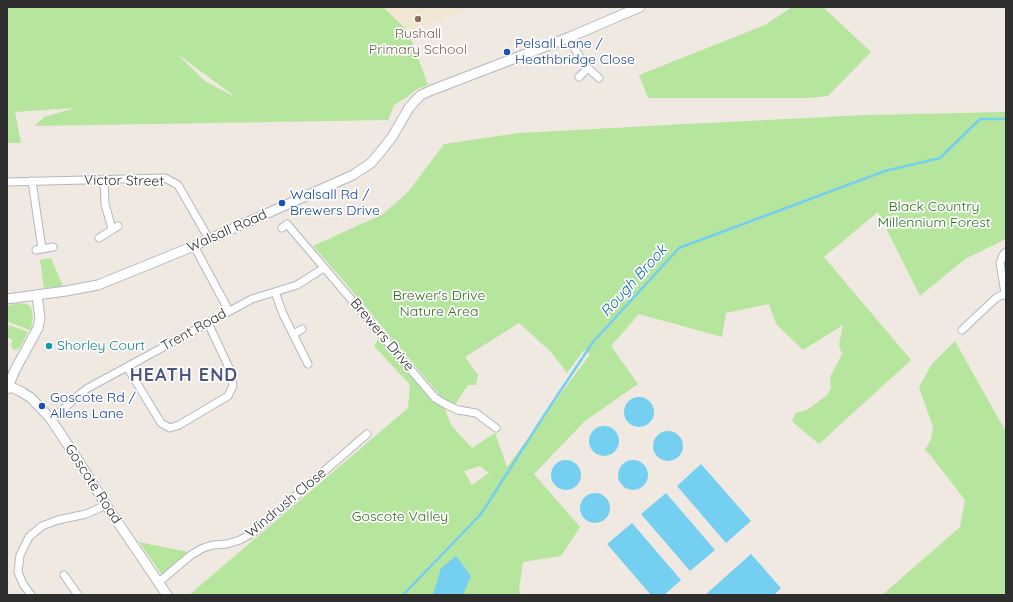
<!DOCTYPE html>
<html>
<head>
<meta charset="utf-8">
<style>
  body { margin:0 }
  #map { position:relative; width:1013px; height:602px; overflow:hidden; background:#efe9e1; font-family:Quicksand,sans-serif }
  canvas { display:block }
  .frame { position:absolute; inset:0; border:8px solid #2e2e2e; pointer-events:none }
</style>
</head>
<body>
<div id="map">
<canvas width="1013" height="602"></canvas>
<div class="frame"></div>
</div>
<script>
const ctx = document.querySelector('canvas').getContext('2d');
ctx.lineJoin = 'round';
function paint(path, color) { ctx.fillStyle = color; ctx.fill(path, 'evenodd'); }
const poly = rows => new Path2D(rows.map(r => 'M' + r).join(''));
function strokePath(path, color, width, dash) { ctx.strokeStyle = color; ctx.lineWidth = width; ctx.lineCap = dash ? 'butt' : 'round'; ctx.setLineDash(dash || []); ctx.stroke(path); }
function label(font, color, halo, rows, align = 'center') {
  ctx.font = font + ' Quicksand,sans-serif'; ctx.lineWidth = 3.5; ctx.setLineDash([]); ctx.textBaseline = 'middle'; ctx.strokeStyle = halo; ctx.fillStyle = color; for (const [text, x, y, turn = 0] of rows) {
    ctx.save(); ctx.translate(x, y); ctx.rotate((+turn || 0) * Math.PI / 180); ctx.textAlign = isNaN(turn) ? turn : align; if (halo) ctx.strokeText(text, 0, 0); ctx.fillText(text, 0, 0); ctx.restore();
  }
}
const education = poly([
  [383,7,474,7,408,31]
]);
const green = poly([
  [7,7,383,7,408,31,428,85,417,89,407,97,394,105,388,120,35,126,44,117,75,108,15,112,21,143,7,143],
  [176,53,233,95,233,96,205,81],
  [792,7,823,7,871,52,828,96,807,98,648,98,639,75,765,25],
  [1006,112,1006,239,965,259,920,296,878,212,824,257,911,360,819,444,796,425,792,420,796,413,807,410,826,396,831,389,830,377,842,354,839,345,843,325,803,350,776,324,769,304,726,313,722,337,639,314,611,346,638,384,585,421,534,474,580,527,561,556,523,562,519,590,521,595,189,595,408,408,410,385,374,346,378,339,434,400,444,406,451,425,472,448,495,433,507,467,590,354,584,350,567,373,551,352,519,323,465,357,478,375,476,385,468,385,454,406,442,398,342,279,313,246,383,214,408,192,444,144,519,133,687,124,867,115],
  [480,466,489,473,472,485,464,471],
  [51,258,63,286,44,288,40,260],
  [19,303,26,304,31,307,32,312,33,318,31,329,29,330,7,321,7,306],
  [9,325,28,332,19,349,14,350,12,348,11,344,13,340,7,337,7,333],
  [955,341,1006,432,1006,595,882,595,960,527,965,500,931,456,925,450,931,439,933,427,919,387,932,364],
  [139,542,188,552,162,575]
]);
const water = poly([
  '624 412a15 15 0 1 1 30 0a15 15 0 1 1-30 0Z',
  '589 441a15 15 0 1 1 30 0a15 15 0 1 1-30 0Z',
  '653 446a15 15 0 1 1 30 0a15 15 0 1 1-30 0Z',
  '551 475a15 15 0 1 1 30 0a15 15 0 1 1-30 0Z',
  '618 475a15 15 0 1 1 30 0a15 15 0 1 1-30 0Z',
  [701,464,751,521,726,543,677,486],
  [666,493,715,550,690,571,641,514],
  '580 508a15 15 0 1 1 30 0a15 15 0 1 1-30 0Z',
  [632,523,681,580,664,595,651,595,607,544],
  [751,554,781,588,774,595,705,595],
  [456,556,471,576,463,595,433,595,441,568]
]);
const stream = poly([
  [403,595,481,514,545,414,593,342,679,248,885,171,940,158,980,119,1006,119]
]);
const street = poly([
  [570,37,573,46,580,57,588,68,599,78],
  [579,77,588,68],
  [104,179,105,204,112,229],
  [32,181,42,249],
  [7,182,165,178,178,185,209,239],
  [282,228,287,224,435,398,447,405,458,410,476,413,496,428],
  [99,238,118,226],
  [194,246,229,311],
  [36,250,53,247],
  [1006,252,1003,255,1000,263,1005,293,1006,296],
  [275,292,283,314,308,364],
  [962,330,996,298,1006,293],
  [294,334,302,329],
  [127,367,161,423,170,428,179,425,228,396,233,386,231,372,208,323],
  [50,418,60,412,81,393,88,388,252,299,297,285,324,268],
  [64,575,78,595],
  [159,582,191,555,203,548,213,545,227,544,240,540,254,532,367,434],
  [31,595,23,584,18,572,20,555,29,537,42,526,58,520,86,514,106,505]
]);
const secondary = poly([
  [7,299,66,291,98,285,194,246,353,175,371,163,382,150,392,137,409,108,414,102,421,95,432,90,570,37,640,7],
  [8,386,20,391,31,398,50,418,74,454,106,505,167,595],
  [7,389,15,370,38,328,40,318,37,295]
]);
const markers = [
  [418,19,4,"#8d6e63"],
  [507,52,4,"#1a4fb4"],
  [282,203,4,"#1a4fb4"],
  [49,346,4,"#0f9aa8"],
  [42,406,4,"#1a4fb4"]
];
const educationNames = [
  ["Rushall",418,34],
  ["Primary School",418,50]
];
const transitNames = [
  ["Pelsall Lane /",515,44],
  ["Heathbridge Close",515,60],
  ["Walsall Rd /",290,195],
  ["Brewers Drive",290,211],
  ["Goscote Rd /",50,398],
  ["Allens Lane",50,414]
];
const streetNames = [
  ["Victor Street",124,181,1],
  ["Walsall Road",227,231,-24],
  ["Trent Road",194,330,-29],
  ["Brewers Drive",382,335,50],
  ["Goscote Road",93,484,57],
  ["Windrush Close",286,503,-40]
];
const parkNames = [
  ["Black Country",934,207],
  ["Millennium Forest",934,223],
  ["Brewer's Drive",439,296],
  ["Nature Area",439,312],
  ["Goscote Valley",400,517]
];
const cultureNames = [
  ["Shorley Court",57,346]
];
const waterNames = [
  ["Rough Brook",634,281,-48]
];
const districtNames = [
  ["HEATH END",184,376]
];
paint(education, '#f0e6d1');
paint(green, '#b6e59e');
paint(water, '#75cff0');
strokePath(stream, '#75cff0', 2.5);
strokePath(street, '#b4b7c1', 9);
strokePath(secondary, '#b4b7c1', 11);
strokePath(street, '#fff', 7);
strokePath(secondary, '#fff', 9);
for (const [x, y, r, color] of markers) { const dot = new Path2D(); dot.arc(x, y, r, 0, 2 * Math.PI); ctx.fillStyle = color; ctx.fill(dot); strokePath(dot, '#fff', 1.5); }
label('14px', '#785e54', '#fff', educationNames);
label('14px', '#164399', '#fff', transitNames, 'left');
label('14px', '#2e2e2e', '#fff', streetNames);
label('14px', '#2c6e1b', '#fff', parkNames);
label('14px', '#0d838f', '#fff', cultureNames, 'left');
label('italic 15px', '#0d6fa3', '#fff', waterNames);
ctx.letterSpacing = '1px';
label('bold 18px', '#4d5680', '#fff', districtNames);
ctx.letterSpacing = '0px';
</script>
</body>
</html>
